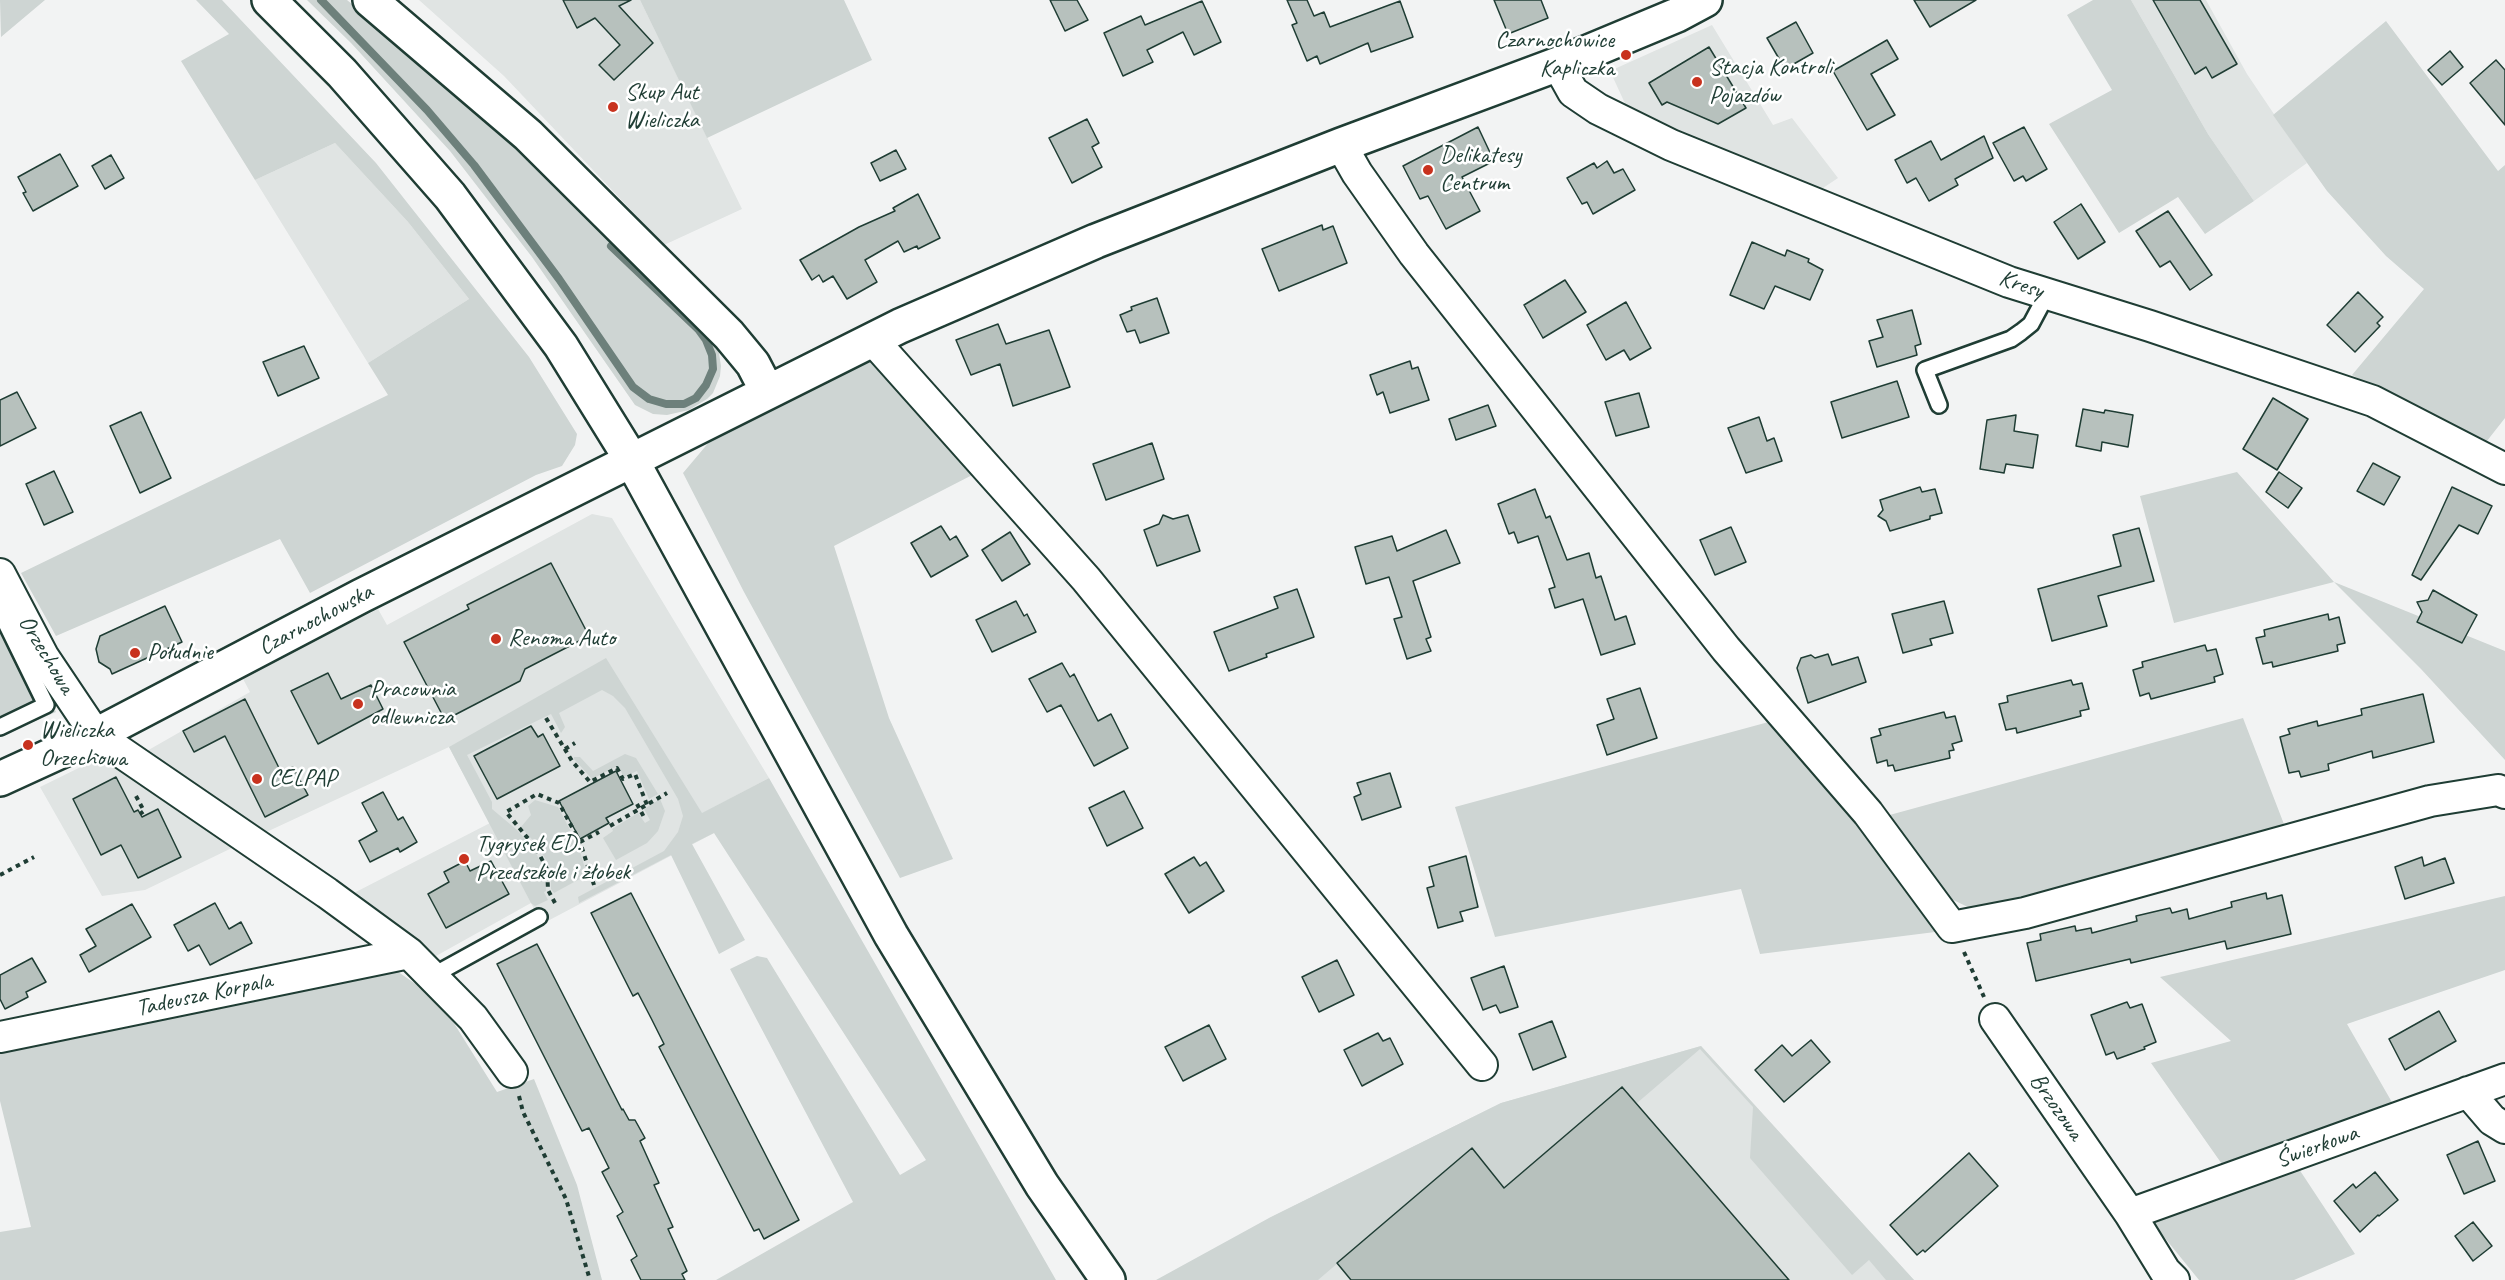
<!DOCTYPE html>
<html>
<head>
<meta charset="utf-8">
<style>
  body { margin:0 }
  canvas { display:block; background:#f2f3f3 }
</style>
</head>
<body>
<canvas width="2505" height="1280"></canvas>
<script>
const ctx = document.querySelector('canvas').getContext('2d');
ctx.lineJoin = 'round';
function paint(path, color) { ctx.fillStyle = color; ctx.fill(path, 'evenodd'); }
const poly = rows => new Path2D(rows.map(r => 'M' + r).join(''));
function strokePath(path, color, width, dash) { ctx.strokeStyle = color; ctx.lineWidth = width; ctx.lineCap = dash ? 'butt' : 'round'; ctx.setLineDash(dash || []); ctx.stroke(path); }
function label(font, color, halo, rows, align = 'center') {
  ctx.font = font + ' Caveat,sans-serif'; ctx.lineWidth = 5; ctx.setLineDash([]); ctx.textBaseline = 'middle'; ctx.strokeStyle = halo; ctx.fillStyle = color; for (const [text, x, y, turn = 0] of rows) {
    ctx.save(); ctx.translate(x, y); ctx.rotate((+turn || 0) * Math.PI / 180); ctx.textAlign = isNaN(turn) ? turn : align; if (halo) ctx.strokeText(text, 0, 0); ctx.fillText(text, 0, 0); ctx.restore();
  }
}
const built = poly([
  [419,0,640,0,742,209,664,245,504,76],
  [2131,0,2206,0,2247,74,2307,163,2254,201,2208,134],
  [1712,25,1773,125,1792,118,1838,178,1817,192,1629,112,1610,71],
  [335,143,408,222,469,299,368,363,255,180],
  [592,514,612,518,769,778,703,813,714,833,542,924,531,903,436,956,350,895,490,823,449,747,260,835,138,756,250,692,242,677,378,609,387,625],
  [99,758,236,846,145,890,102,896,40,787],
  [1701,1046,1914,1280,1233,1280,1269,1218,1501,1103]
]);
const green = poly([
  [0,0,45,0,1,37],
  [196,0,222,0,376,163,529,357,577,434,575,445,562,466,536,475,310,593,280,539,56,636,21,573,388,395,368,363,469,299,408,222,335,143,255,180,181,61,229,34],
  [307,0,347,0,492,119,718,347,721,366,720,376,713,393,707,399,689,410,667,415,653,414,635,405,532,257,450,151,351,43],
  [640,0,844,0,872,60,707,138],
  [2093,0,2131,0,2208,134,2254,201,2205,234,2178,197,2119,233,2049,124,2112,90,2067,15],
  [2386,21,2498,171,2505,165,2505,418,2483,446,2352,375,2424,289,2386,256,2327,191,2273,115],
  [875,354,982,470,834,546,889,718,953,859,900,878,744,592,683,473,715,435],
  [2237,472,2334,582,2505,651,2505,760,2421,669,2334,582,2174,623,2140,496],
  [0,594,56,712,0,736],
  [606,658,702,813,769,778,1056,1280,716,1280,853,1202,730,969,757,956,767,958,900,1175,926,1160,714,833,692,844,745,940,719,954,671,855,579,903,578,897,664,851,678,832,683,816,678,799,625,708,613,696,602,690,559,713,565,727,561,733,551,714,467,755,492,802,492,809,517,830,533,848,545,870,546,891,544,892,548,900,535,906,531,903,449,747],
  [2243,718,2287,832,2007,908,1974,910,1943,895,1886,816],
  [1776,720,1943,931,1760,954,1741,889,1495,937,1455,807],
  [625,754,636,758,658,794,649,799,637,771,624,777,618,766,592,779,574,759,574,757,580,757,593,771],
  [660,799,665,811,658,831,647,843,616,860,603,838,613,831,612,829,638,813,645,823,650,820,644,809],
  [535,800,558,807,578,845,587,875,554,893,551,889,551,868,537,845,521,827,531,815,528,806],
  [2505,896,2505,970,2347,1024,2393,1104,2224,1167,2151,1063,2231,1041,2160,977],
  [394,969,440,1001,497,1092,534,1079,577,1185,602,1280,0,1280,0,1232,31,1227,0,1101,0,1049],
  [1701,1046,1914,1280,1886,1280,1869,1260,1852,1275,1750,1158,1753,1107,1700,1049,1637,1103,1622,1087,1504,1188,1472,1148,1318,1280,1156,1280,1269,1218,1501,1103],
  [2295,1163,2355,1254,2294,1280,2199,1280,2147,1216]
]);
const stream = poly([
  [321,0,427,110,474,165,559,279,633,387,649,399,666,404,684,404,696,398,706,385,713,369,712,355,706,340,698,329,611,246]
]);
const building = poly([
  [563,0,631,0,619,6,653,43,614,80,599,65,620,45,595,18,577,28,563,0],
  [1050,0,1077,0,1088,20,1065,31,1050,0],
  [1287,0,1307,0,1314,16,1324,12,1330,27,1400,1,1413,37,1371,52,1368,43,1320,64,1317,56,1307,61,1292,25,1297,23,1287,0],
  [1494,0,1541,0,1548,18,1508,34,1494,0],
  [1914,0,1976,0,1930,27,1914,0],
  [2153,0,2200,0,2237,64,2212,78,2206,67,2195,74,2153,0],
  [1202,1,1221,42,1194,55,1183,32,1147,50,1153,62,1123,76,1104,33,1141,16,1145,25,1202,1],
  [1796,22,1813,53,1785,69,1767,38,1796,22],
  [1887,40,1898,59,1871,74,1895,115,1867,130,1833,71,1887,40],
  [1709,47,1746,108,1718,124,1667,102,1662,105,1649,83,1709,47],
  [2450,51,2463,67,2442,85,2428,70,2450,51],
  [2496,60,2505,70,2505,125,2470,83,2496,60],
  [1087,119,1099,143,1092,147,1102,167,1072,183,1049,138,1087,119],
  [1478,127,1494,161,1462,177,1480,211,1446,229,1428,196,1420,199,1403,166,1478,127],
  [2024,127,2047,169,2026,181,2023,176,2014,181,1993,143,2024,127],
  [1984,136,1993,158,1955,179,1958,185,1929,201,1916,178,1907,183,1895,160,1931,141,1941,160,1984,136],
  [896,150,906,169,880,181,871,163,896,150],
  [60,154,78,186,33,211,23,193,26,192,18,177,60,154],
  [111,155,124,178,105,189,92,166,111,155],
  [1607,161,1614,173,1623,169,1635,190,1593,214,1587,202,1582,204,1567,178,1594,163,1597,168,1607,161],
  [918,194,940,238,918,249,917,246,904,252,898,241,865,260,877,282,847,299,833,276,823,282,819,275,812,280,800,260,859,227,895,211,893,208,918,194],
  [2081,204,2105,242,2078,259,2054,222,2081,204],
  [2168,211,2212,275,2190,290,2170,261,2160,267,2136,231,2168,211],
  [1322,225,1323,230,1333,226,1347,263,1279,291,1262,249,1322,225],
  [1752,242,1785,256,1787,250,1809,259,1808,262,1823,270,1810,300,1775,286,1764,309,1730,295,1752,242],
  [1565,280,1586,312,1543,338,1524,305,1565,280],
  [2358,292,2383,317,2377,323,2380,326,2355,352,2327,325,2358,292],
  [1157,298,1169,333,1140,343,1135,330,1127,332,1120,315,1132,310,1131,307,1157,298],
  [1626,302,1651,348,1630,360,1624,350,1606,360,1587,325,1626,302],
  [1912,310,1921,344,1915,346,1917,355,1877,367,1869,341,1883,337,1877,320,1912,310],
  [998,324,1006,344,1049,330,1070,387,1013,406,1000,364,971,375,956,340,998,324],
  [304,346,319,378,278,396,263,362,304,346],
  [1410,361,1412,369,1418,367,1429,400,1390,413,1383,392,1377,395,1370,375,1410,361],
  [1897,381,1909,417,1842,438,1831,402,1897,381],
  [17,392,36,428,0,446,0,400,17,392],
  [1639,393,1649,427,1616,436,1605,402,1639,393],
  [2273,398,2308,419,2277,470,2243,449,2273,398],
  [1488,405,1496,426,1456,440,1449,419,1488,405],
  [2083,409,2104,413,2105,410,2133,415,2128,447,2102,442,2101,451,2076,446,2083,409],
  [141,412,171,478,140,493,110,426,141,412],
  [2016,415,2014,431,2038,435,2033,468,2006,464,2004,473,1980,469,1987,420,2016,415],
  [1759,417,1767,441,1774,438,1782,461,1746,473,1728,428,1759,417],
  [1152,443,1164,479,1106,500,1093,464,1152,443],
  [2373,463,2400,477,2384,505,2357,491,2373,463],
  [54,471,73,512,44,525,26,484,54,471],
  [2279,472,2302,488,2288,508,2266,492,2279,472],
  [1920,487,1922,492,1935,489,1942,513,1930,516,1930,519,1890,531,1886,521,1878,516,1883,510,1880,500,1920,487],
  [2452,487,2492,506,2478,534,2459,525,2421,580,2412,575,2452,487],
  [1535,489,1546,518,1550,516,1567,560,1589,553,1596,578,1601,576,1615,620,1626,616,1635,644,1601,655,1583,599,1555,608,1549,589,1555,587,1538,536,1518,543,1514,532,1509,534,1498,504,1535,489],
  [1163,515,1173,519,1188,515,1200,551,1157,566,1144,530,1159,524,1163,515],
  [941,526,950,540,956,536,968,556,931,577,911,543,941,526],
  [1731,527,1746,562,1715,575,1700,540,1731,527],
  [2139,528,2154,581,2098,596,2107,626,2052,641,2038,589,2121,566,2113,535,2139,528],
  [1446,530,1460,563,1413,581,1431,637,1426,639,1431,651,1407,659,1394,619,1402,617,1389,577,1366,584,1355,547,1392,536,1397,551,1446,530],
  [1010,532,1030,564,1002,581,982,550,1010,532],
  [551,563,589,636,525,669,520,681,445,720,404,642,469,609,467,605,551,563],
  [1297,589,1314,637,1266,654,1267,657,1229,671,1214,632,1278,608,1274,597,1297,589],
  [2433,590,2477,615,2462,643,2417,622,2422,612,2417,602,2428,600,2433,590],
  [1016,601,1024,616,1027,614,1036,632,992,652,976,620,1016,601],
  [1944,601,1953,633,1930,639,1932,645,1903,653,1892,614,1944,601],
  [165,606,182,642,112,674,110,669,99,662,96,649,100,636,165,606],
  [2328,614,2329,620,2339,617,2345,643,2337,645,2338,651,2273,667,2272,662,2263,664,2256,638,2265,636,2264,630,2328,614],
  [2205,645,2207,651,2216,649,2223,674,2214,677,2215,682,2151,699,2149,693,2140,696,2133,670,2143,667,2142,662,2205,645],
  [1828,654,1832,665,1858,657,1866,682,1808,703,1797,668,1801,658,1811,655,1815,658,1828,654],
  [1062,663,1070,677,1074,674,1098,721,1111,714,1128,748,1094,766,1061,705,1047,712,1029,679,1062,663],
  [328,673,341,699,371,685,383,709,318,744,291,691,328,673],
  [2071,680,2073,685,2082,683,2089,709,2080,711,2081,716,2017,733,2016,728,2006,730,1999,704,2008,702,2007,696,2071,680],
  [1640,688,1657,738,1607,755,1597,725,1614,719,1607,699,1640,688],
  [2423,694,2434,742,2373,758,2372,751,2328,764,2329,770,2301,777,2299,771,2289,773,2280,737,2290,734,2288,729,2317,721,2318,726,2362,715,2361,709,2423,694],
  [245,699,281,772,293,767,308,795,265,817,225,736,194,752,183,731,245,699],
  [1944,712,1946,718,1955,716,1962,741,1952,744,1954,750,1949,751,1950,758,1895,771,1893,765,1888,766,1887,760,1877,763,1871,738,1881,735,1879,729,1944,712],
  [531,726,538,737,543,734,560,766,497,799,474,756,531,726],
  [616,771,633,804,606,818,609,823,580,839,559,801,616,771],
  [1390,773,1401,807,1362,820,1354,797,1361,794,1357,783,1390,773],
  [116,777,134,812,138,810,142,817,158,809,181,857,138,878,121,845,101,855,73,799,116,777],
  [1124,791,1143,828,1107,846,1089,808,1124,791],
  [383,792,398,820,403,817,417,842,400,852,398,848,370,862,359,841,377,831,362,803,383,792],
  [1466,856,1478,907,1460,912,1463,921,1438,928,1427,888,1434,886,1429,867,1466,856],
  [1194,857,1200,866,1206,862,1224,891,1189,913,1165,874,1194,857],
  [2422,857,2424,866,2445,858,2454,883,2405,899,2395,867,2422,857],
  [465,861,470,871,491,861,509,894,446,928,428,894,449,882,444,872,465,861],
  [631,893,799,1220,764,1239,759,1229,754,1231,659,1047,664,1044,651,1018,638,993,633,996,591,913,631,893],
  [2266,893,2267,899,2282,895,2291,934,2227,949,2225,941,2131,963,2130,959,2036,981,2027,943,2041,940,2040,934,2075,926,2076,931,2091,928,2092,933,2137,921,2136,916,2170,908,2172,913,2187,909,2189,919,2232,907,2231,902,2266,893],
  [215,903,229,929,241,922,252,943,210,965,199,945,188,951,174,925,215,903],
  [132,904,151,937,89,972,80,955,96,946,86,929,132,904],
  [537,944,622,1110,623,1109,629,1120,635,1120,645,1138,640,1141,659,1183,654,1185,673,1227,668,1229,687,1271,682,1274,685,1280,641,1280,631,1260,637,1256,617,1216,623,1212,602,1172,609,1168,589,1128,582,1131,497,964,537,944],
  [32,958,46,982,26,992,28,997,5,1009,0,999,0,975,32,958],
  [1337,960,1354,995,1319,1012,1302,977,1337,960],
  [1504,966,1518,1007,1500,1013,1496,1005,1483,1010,1471,978,1504,966],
  [2127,1002,2130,1008,2142,1004,2156,1042,2144,1047,2145,1049,2117,1059,2114,1052,2106,1055,2091,1015,2127,1002],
  [2439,1011,2456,1041,2405,1070,2389,1039,2439,1011],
  [1552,1021,1566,1057,1533,1070,1519,1034,1552,1021],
  [1209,1025,1226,1059,1183,1081,1165,1047,1209,1025],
  [1378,1033,1383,1041,1390,1038,1403,1064,1362,1086,1344,1050,1378,1033],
  [1811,1040,1830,1062,1784,1102,1755,1070,1782,1045,1792,1056,1811,1040],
  [1622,1087,1789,1280,1351,1280,1337,1263,1472,1148,1504,1188,1622,1087],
  [2478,1141,2495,1181,2464,1194,2447,1155,2478,1141],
  [1969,1153,1998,1186,1925,1252,1923,1250,1917,1255,1890,1225,1969,1153],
  [2375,1172,2398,1200,2379,1216,2378,1215,2360,1232,2334,1201,2353,1184,2356,1188,2375,1172],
  [2473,1222,2492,1246,2473,1261,2455,1236,2473,1222]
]);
const path = poly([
  [546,718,572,761,590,782,617,768,623,779,635,774,647,805],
  [565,749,575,743],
  [136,796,144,811,140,814],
  [637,804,645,819],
  [610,826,667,793],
  [580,842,599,832],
  [0,875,34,857],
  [555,903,548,890,547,869,536,848,506,812,537,794,559,803,580,842,594,885],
  [1964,952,1984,997],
  [519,1096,523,1112,566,1199,590,1280]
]);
const lane = poly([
  [1939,405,1925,370,2011,339,2021,332,2031,324,2047,294],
  [0,611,46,705,0,727],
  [432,976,539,917]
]);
const street = poly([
  [1558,65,1573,92,1598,109,1671,145,2009,282,2150,326,2373,401,2505,469],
  [1341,145,1357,173,1414,254,1467,321,1726,649,1868,813,1952,927,2025,913,2430,801,2498,790,2505,793],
  [872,339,1086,579,1482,1065],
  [0,574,43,656,96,735,327,893,409,953,473,1018,512,1072],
  [1995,1019,2130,1214,2165,1271,2174,1280],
  [0,1037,409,953],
  [2468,1092,2492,1120,2505,1128],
  [2130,1214,2505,1079]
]);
const secondary = poly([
  [370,0,528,135,729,335,753,364,767,391],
  [0,779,96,735,361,596,900,326,1096,241,1341,145,1569,60,1677,15,1705,0]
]);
const primary = poly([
  [269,0,342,73,450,196,561,346,631,459,891,935,1042,1185,1108,1280]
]);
const markers = [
  [1626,55,6,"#c8321e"],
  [1697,82,6,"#c8321e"],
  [613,107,6,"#c8321e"],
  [1428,170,6,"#c8321e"],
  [496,639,6,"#c8321e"],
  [135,653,6,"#c8321e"],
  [358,704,6,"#c8321e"],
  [28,745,6,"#c8321e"],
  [257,779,6,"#c8321e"],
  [464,859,6,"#c8321e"]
];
const poiNames = [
  ["Czarnochowice",1614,41,"right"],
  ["Kapliczka",1614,69,"right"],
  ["Stacja Kontroli",1709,68],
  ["Pojazdów",1709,96],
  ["Skup Aut",625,93],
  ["Wieliczka",625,121],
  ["Delikatesy",1440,156],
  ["Centrum",1440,184],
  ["Renoma Auto",508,639],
  ["Południe",147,653],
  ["Pracownia",370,690],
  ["odlewnicza",370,718],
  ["Wieliczka",40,731],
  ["Orzechowa",40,759],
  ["CELPAP",269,779],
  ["Tygrysek ED.",476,845],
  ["Przedszkole i żłobek",476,873]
];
const streetNames = [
  ["Kresy",2021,285,19],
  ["Czarnochowska",316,620,-28],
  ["Orzechowa",46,655,59],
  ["Tadeusza Korpala",204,995,-12],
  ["Brzozowa",2056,1107,55],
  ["Świerkowa",2317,1147,-20]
];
paint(built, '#e0e4e3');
paint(green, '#ced5d3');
strokePath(stream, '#6d807b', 8);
paint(building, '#b7c1bd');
strokePath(building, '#1f3d34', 1.5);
strokePath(lane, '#1f3d34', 20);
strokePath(street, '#1f3d34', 34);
strokePath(secondary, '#1f3d34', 38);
strokePath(primary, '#1f3d34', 38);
strokePath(path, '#1f3d34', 4, [4.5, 4.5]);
strokePath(lane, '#fff', 15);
strokePath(street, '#fff', 30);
strokePath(secondary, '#fff', 33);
strokePath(primary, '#fff', 33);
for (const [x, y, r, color] of markers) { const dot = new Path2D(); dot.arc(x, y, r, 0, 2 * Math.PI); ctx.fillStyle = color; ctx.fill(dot); strokePath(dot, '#fff', 2); }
label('24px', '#1f3d34', '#fff', poiNames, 'left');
label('24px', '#1f3d34', '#fff', streetNames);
</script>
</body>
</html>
